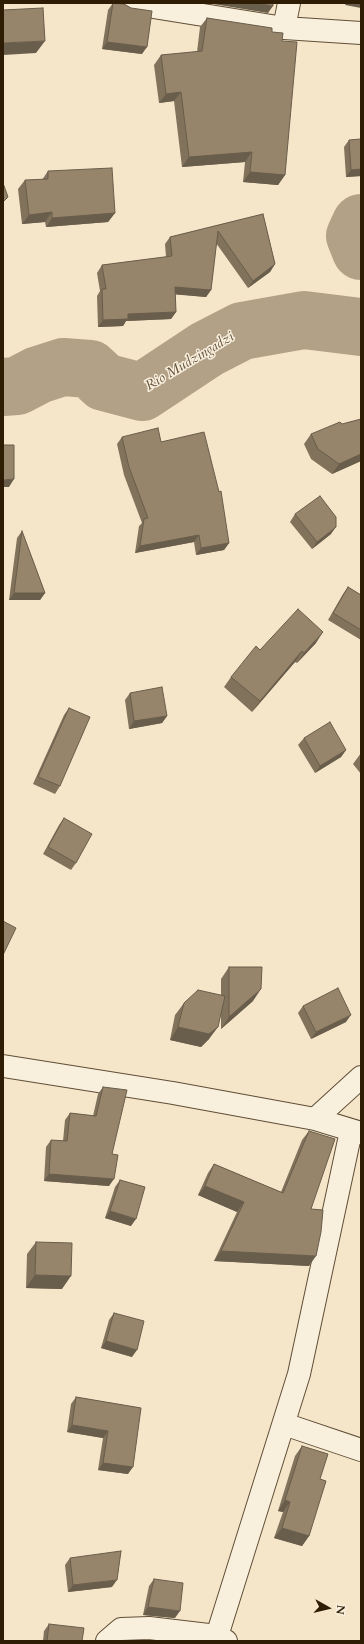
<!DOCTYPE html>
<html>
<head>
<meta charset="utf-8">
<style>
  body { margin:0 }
  #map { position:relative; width:364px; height:1644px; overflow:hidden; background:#f5e6ca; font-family:Cardo,serif }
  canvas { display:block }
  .frame { position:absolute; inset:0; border:4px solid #2f1c04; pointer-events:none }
  .north { position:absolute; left:308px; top:1588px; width:40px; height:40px; -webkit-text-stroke:3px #f8efdd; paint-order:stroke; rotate:98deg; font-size:11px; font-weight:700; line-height:16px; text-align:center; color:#2f1c04 }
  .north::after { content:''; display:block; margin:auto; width:14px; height:18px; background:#2f1c04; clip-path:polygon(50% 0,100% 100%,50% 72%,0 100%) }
</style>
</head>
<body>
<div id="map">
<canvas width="364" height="1644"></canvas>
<div class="frame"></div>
<div class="north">N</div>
</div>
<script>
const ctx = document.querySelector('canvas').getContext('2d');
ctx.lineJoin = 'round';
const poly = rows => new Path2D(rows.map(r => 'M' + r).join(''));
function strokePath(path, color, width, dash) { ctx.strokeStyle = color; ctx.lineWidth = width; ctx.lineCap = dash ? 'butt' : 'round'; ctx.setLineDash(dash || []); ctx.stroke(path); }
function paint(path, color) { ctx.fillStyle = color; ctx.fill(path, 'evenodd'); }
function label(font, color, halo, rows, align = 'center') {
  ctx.font = font + ' Cardo,serif'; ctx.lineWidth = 3; ctx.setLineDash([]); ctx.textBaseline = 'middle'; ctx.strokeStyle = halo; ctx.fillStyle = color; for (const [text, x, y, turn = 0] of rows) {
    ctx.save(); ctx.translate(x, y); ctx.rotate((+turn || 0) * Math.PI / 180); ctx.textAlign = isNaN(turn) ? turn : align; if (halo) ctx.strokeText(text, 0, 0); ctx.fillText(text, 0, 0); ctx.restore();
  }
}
const river = poly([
  [361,223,355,236,361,251],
  [3,387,17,386,38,375,63,367,90,369,104,382,142,392,207,349,242,331,304,320,361,327]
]);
const street = poly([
  [128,3,284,28,361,33],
  [284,28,289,3],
  [3,1066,173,1093,315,1119,361,1133],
  [315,1119,361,1077],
  [284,1424,361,1450],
  [217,1636,299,1374,351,1131],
  [107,1641,121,1629,149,1628,217,1636,226,1641]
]);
const wall = poly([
  [113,3,117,3,142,54,102,49,108,10],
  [207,18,272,32,282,41,285,175,278,185,243,182,245,162,182,167,174,101,159,103,154,65,161,55,197,52,200,27],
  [349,140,361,176,346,177,344,147],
  [48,171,115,213,108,222,46,227,45,222,22,224,18,189,25,180,42,180],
  [263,214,275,264,270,272,248,288,216,243,211,290,206,297,175,294,176,312,171,319,126,321,123,326,98,327,97,296,100,291,97,273,102,265,166,257,165,244,170,237],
  [361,419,361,461,332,474,311,459,304,444,311,434],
  [122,437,161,442,229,543,224,550,196,555,194,542,135,553,139,526,142,523,124,475,117,444],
  [295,514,331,534,312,549,290,522],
  [22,531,45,593,40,600,9,600,17,538],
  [348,587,361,595,361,640,328,620,343,594],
  [316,643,297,663,295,662,252,712,224,687,231,677,260,650],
  [130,693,167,716,162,723,129,729,125,700],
  [69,708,60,786,55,794,33,784,64,715],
  [304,738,346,750,341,757,315,773,298,745],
  [361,753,361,774,353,764],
  [64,818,76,863,71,870,43,854,59,825],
  [229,967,253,1001,221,1029,221,1014,209,1039,201,1047,170,1040,175,1015,184,1003,221,995,221,979],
  [303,1006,346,1022,311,1039,298,1013],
  [103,1087,112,1154,109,1186,44,1181,46,1147,51,1140,63,1141,65,1120,70,1113,93,1116,98,1094],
  [309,1131,311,1209,309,1266,214,1261,237,1212,198,1195,208,1173,214,1164,281,1192,302,1140],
  [120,1180,131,1226,105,1218,115,1187],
  [36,1242,62,1289,26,1288,27,1254],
  [114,1313,132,1357,101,1348,109,1320],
  [76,1397,141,1408,128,1474,98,1470,103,1438,67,1432,71,1404],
  [302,1446,320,1479,309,1536,302,1546,274,1538,283,1512,278,1511,295,1456],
  [70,1558,112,1587,68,1592,65,1565],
  [154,1579,175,1618,143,1615,149,1586],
  [49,1624,82,1641,43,1641,44,1631]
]);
const shadedWall = poly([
  [207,3,257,3,273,6,268,13],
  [346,3,361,3,361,8,345,5],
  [45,41,36,53,3,55,3,43],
  [107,42,147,47,142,54,102,49],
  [181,92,174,101,159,103,166,94],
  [252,152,245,162,182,167,189,157],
  [361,169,361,176,346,177,351,170],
  [250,172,285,175,278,185,243,182],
  [52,212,45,222,22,224,29,215],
  [115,213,108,222,46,227,52,218],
  [275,264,270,272,248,288,253,281],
  [175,287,211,290,206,297,170,294],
  [176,312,171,319,126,321,123,326,98,327,103,320,128,314],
  [361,454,361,461,332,474,339,464],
  [14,479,9,487,3,487,3,480],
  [336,527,331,534,312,549,317,542],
  [199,535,194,542,135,553,140,546],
  [229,543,224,550,196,555,201,548],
  [14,593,45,593,40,600,9,600],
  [323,632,316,643,297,663,304,653],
  [302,651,295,662,252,712,260,701],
  [167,716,162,723,129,729,134,721],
  [346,750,341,757,315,773,320,766],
  [261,989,253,1001,221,1029,229,1017],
  [351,1015,346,1022,311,1039,316,1032],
  [178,1027,218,1027,209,1039,201,1047,170,1040],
  [49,1174,114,1179,109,1186,44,1181],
  [205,1186,244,1202,237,1212,198,1195],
  [110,1211,136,1219,131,1226,105,1218],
  [221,1251,316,1256,309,1266,214,1261],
  [35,1275,71,1276,62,1289,26,1288],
  [106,1341,137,1350,132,1357,101,1348],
  [72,1425,108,1431,103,1438,67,1432],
  [103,1463,133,1467,128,1474,98,1470],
  [285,1500,290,1502,283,1512,278,1511],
  [282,1528,309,1536,302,1546,274,1538],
  [117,1580,112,1587,68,1592,73,1585],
  [148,1607,180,1611,175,1618,143,1615]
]);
const building = poly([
  [113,3,124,4,131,8,152,11,147,47,107,42,113,3],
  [257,3,273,3,273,6,257,3],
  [43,8,45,41,3,43,3,10,43,8],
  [207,18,272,28,272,32,283,33,282,41,297,42,285,175,250,172,252,152,189,157,181,92,166,94,161,55,202,51,207,18],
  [361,139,361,169,351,170,349,140,361,139],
  [112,168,115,213,52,218,52,212,29,215,25,180,48,179,48,171,112,168],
  [3,183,8,197,3,202,3,183],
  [263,214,275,264,253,281,218,231,211,290,175,287,176,312,128,314,128,319,103,320,102,289,106,289,102,265,172,256,170,237,263,214],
  [361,419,361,454,339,464,318,449,311,434,340,422,342,424,361,419],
  [158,428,161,442,204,432,219,492,221,491,229,543,201,548,199,535,140,546,144,519,148,518,129,467,122,437,158,428],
  [3,445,14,445,14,479,3,480,3,445],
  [320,496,336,517,336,527,317,542,295,514,320,496],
  [22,531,45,593,14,593,22,531],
  [348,587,361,595,361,630,333,613,348,587],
  [298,609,323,632,304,653,302,651,260,701,231,677,256,646,260,650,298,609],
  [162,687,167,716,134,721,130,693,162,687],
  [69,708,90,717,60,786,38,777,69,708],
  [330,722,346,750,320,766,304,738,330,722],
  [64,818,92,834,76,863,48,847,64,818],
  [3,921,16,928,3,955,3,921],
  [229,967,262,967,261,989,229,1017,229,967],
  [338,988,351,1015,316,1032,303,1006,338,988],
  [198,990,225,996,218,1027,209,1034,178,1027,184,1003,198,990],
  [103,1087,127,1090,112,1154,118,1155,114,1179,49,1174,51,1140,67,1141,70,1113,96,1116,103,1087],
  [309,1131,335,1139,311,1209,323,1210,321,1232,316,1256,221,1251,244,1202,205,1186,214,1164,283,1193,309,1131],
  [120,1180,145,1187,136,1219,110,1211,120,1180],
  [36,1242,72,1243,71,1276,35,1275,36,1242],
  [114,1313,144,1321,137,1350,106,1341,114,1313],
  [76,1397,141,1408,133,1467,103,1463,108,1431,72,1425,76,1397],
  [302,1446,328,1454,320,1479,326,1481,309,1536,282,1528,290,1502,285,1500,302,1446],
  [121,1551,117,1580,73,1585,70,1558,121,1551],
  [154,1579,183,1583,180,1611,148,1607,154,1579],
  [49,1624,84,1628,82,1641,47,1641,49,1624]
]);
const waterNames = [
  ["Rio Mudzingadzi",190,362,-31]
];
strokePath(river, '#b2a187', 58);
strokePath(street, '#604e36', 24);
strokePath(street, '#f8efdd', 22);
paint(wall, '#81725c');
paint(shadedWall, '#695d4b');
paint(building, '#96856b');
strokePath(building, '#695d4b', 1);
label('italic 14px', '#635138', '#f8efdd', waterNames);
</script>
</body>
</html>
